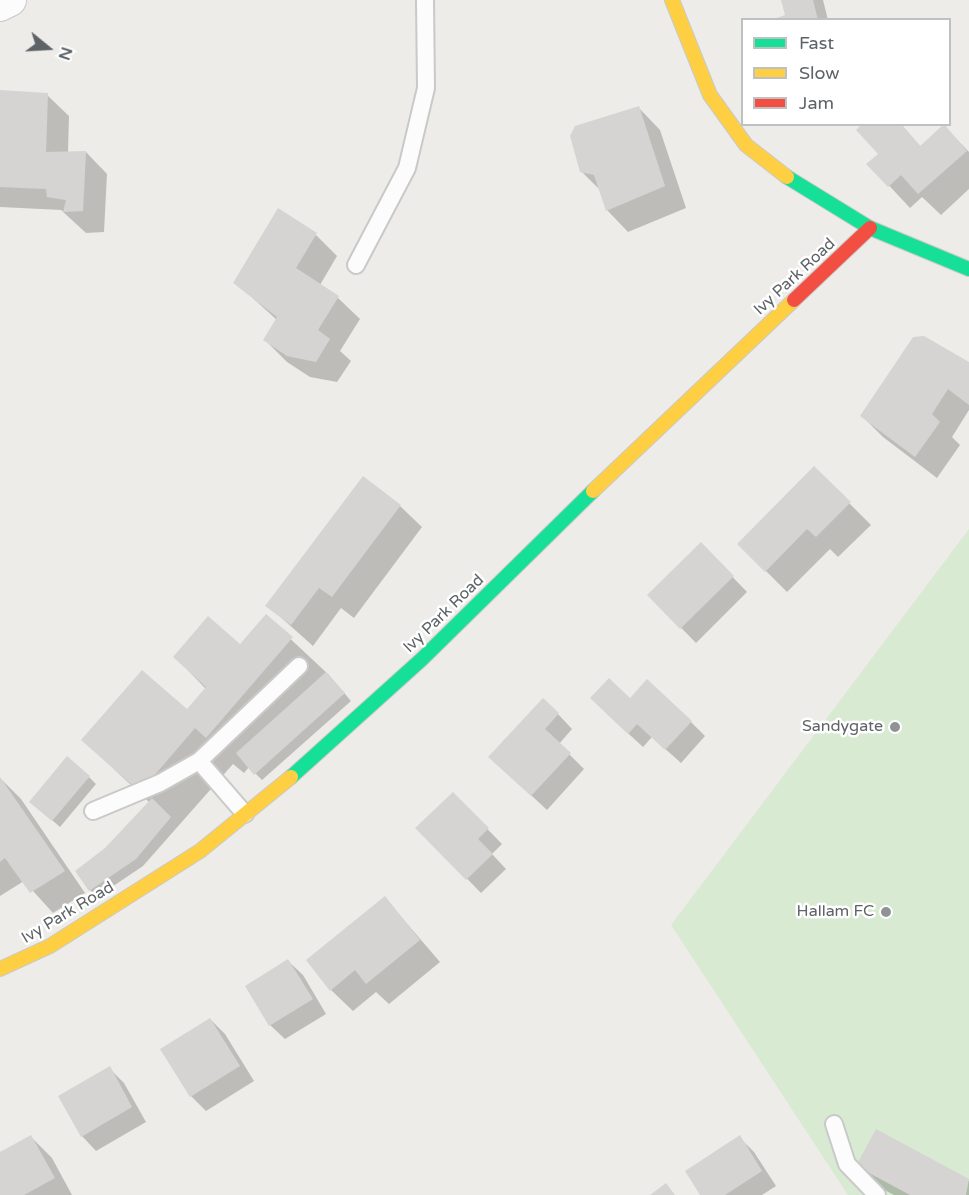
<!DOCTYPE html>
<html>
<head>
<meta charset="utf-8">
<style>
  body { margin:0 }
  #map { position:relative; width:969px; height:1195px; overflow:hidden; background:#eeece8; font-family:"Varela Round",sans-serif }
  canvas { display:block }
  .legend { position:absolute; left:741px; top:18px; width:210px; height:108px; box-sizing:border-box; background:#fff; border:2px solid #bec1c2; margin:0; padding:8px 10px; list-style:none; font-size:18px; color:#5d6367 }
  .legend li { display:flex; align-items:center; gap:12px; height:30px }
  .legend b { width:30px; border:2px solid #bec1c2 }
  .north { position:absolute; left:18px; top:18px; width:60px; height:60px; -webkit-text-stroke:4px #fff; paint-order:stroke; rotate:108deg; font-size:16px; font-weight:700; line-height:24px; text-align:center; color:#5d6367 }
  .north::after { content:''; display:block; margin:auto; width:21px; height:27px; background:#5d6367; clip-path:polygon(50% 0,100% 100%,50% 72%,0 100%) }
</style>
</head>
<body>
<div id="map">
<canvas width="969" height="1195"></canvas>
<ul class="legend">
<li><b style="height:8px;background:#16e098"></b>Fast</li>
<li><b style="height:8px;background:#ffcf43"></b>Slow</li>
<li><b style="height:8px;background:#f24e42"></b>Jam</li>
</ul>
<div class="north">N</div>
</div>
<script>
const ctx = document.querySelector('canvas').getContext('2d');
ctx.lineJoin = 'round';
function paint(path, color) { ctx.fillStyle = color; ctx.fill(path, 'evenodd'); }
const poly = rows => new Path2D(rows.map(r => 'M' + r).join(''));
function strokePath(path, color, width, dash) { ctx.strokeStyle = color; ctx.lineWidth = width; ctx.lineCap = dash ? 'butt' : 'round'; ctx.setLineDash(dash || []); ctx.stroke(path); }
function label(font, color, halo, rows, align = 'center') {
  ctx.font = font + ' "Varela Round",sans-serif'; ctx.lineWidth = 5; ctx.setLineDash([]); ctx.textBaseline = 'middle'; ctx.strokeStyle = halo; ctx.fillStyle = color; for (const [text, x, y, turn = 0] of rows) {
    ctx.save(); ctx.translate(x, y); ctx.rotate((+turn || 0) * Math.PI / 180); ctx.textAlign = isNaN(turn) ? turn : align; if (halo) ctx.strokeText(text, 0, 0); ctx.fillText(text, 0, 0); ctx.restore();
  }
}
const green = poly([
  [969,529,969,1195,848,1195,671,925]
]);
const shadow = poly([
  [783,0,823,0,828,20,774,20,787,16],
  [0,92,47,95,69,116,68,153,86,152,107,174,104,232,86,233,61,210,0,207],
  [639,108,660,130,686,208,628,232,607,210,601,191,582,172],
  [901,124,921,147,944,126,969,152,969,189,941,215,922,197,910,208,869,164,880,154],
  [316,235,337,256,320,285,338,298,360,319,340,351,351,361,337,382,310,377,287,362,265,340,277,320,235,282],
  [969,364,969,410,952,437,960,445,937,478,883,437,862,416],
  [814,468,871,525,838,557,830,549,787,592,739,544],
  [363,478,400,506,422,527,354,618,341,608,313,646,267,605],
  [701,544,747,592,696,643,649,595],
  [266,616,329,675,351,701,262,780,249,767,244,773,233,764,143,866,97,897,90,890,106,849,150,803,83,740,187,711,206,689,175,657,240,646],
  [630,700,691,722,705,736,681,763,652,737,643,747,606,713],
  [558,714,572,729,559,744,584,769,547,810,505,771],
  [89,777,96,784,60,827,38,808],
  [0,778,21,799,85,893,53,913,24,881,0,896],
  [453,794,502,844,492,854,506,869,481,893,418,828],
  [385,898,440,962,389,1004,376,992,353,1011,331,990],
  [288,961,303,975,326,1014,285,1039,270,1025],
  [210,1019,225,1034,254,1081,206,1111,191,1096,162,1049],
  [109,1068,124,1083,146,1122,96,1151,82,1136],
  [877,1131,969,1181,969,1195,894,1195,879,1187,858,1165],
  [31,1137,52,1158,72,1195,0,1195,0,1154],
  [739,1137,754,1152,776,1186,762,1195,702,1195]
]);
const building = poly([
  [781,0,813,0,818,20,771,20,785,15],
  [0,90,48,93,46,152,86,151,83,211,63,212,66,200,47,197,46,189,0,187],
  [639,106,665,186,606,211,594,175,580,172,570,136,575,126],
  [862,124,901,124,920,146,944,124,967,151,918,194,901,175,888,187,866,164,878,154,856,130],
  [278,208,317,233,296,268,339,296,318,330,330,339,316,362,287,356,263,340,277,317,233,283],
  [924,336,969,362,969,405,948,389,932,414,940,422,915,457,860,416,913,337],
  [814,466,851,502,816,537,807,529,765,572,737,544],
  [363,476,401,505,332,597,319,588,291,625,265,606],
  [701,542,734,576,680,629,647,595],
  [266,614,293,637,206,738,195,728,140,792,81,740,142,670,187,709,206,687,173,657,208,616,240,644],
  [326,672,345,693,254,775,236,753],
  [609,678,630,698,647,679,692,721,665,750,637,724,628,734,590,698],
  [543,698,559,713,545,729,571,753,531,796,488,757],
  [67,756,90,776,52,821,29,802],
  [0,777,65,871,30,893,5,858,0,862],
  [453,792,489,828,478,839,493,854,466,880,415,828],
  [152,798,171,817,136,859,89,891,75,871,105,848],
  [385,896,420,940,366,984,355,970,330,991,306,960],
  [288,959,313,999,269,1026,245,986],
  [210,1018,240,1066,190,1097,160,1049],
  [110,1066,132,1107,81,1137,58,1096],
  [876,1129,969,1179,966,1195,910,1195,856,1166],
  [31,1135,55,1178,24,1195,0,1195,0,1152],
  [740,1135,762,1171,725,1195,700,1195,685,1171],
  [666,1183,675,1195,650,1195]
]);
const lane = poly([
  [356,265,407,168,426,88,425,0],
  [199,761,245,814],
  [93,811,160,783,199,761,299,666],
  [834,1124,847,1164,877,1195]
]);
const street = poly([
  [0,5,10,0]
]);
const fast = poly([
  [787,177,870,228,969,269],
  [291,777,422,659,593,491]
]);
const slow = poly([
  [672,0,710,95,746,145,787,177],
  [593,491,794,300],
  [0,969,50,946,200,851,291,777]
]);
const jam = poly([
  [794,300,870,228]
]);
const markers = [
  [895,727,6,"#909394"],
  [886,912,6,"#909394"]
];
const streetNames = [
  ["Ivy Park Road",795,277,-43],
  ["Ivy Park Road",444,614,-44],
  ["Ivy Park Road",68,913,-31]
];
const poiNames = [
  ["Sandygate",883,727],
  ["Hallam FC",874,912]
];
paint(green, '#d9ead3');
paint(shadow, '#0003');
paint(building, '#d5d4d2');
strokePath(lane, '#c9c9c9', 20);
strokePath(street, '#c9c9c9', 34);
strokePath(fast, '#c9c9c9', 16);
strokePath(slow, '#c9c9c9', 16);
strokePath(jam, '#c9c9c9', 16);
strokePath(lane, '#fcfcfc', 16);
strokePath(street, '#fcfcfc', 32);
strokePath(fast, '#16e098', 14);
strokePath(slow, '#ffcf43', 14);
strokePath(jam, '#f24e42', 14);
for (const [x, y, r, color] of markers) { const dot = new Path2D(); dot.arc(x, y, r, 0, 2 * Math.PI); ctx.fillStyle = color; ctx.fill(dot); strokePath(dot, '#fff', 2); }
label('16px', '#5d6367', '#fff', streetNames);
label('16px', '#5d6367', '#fff', poiNames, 'right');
</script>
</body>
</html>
